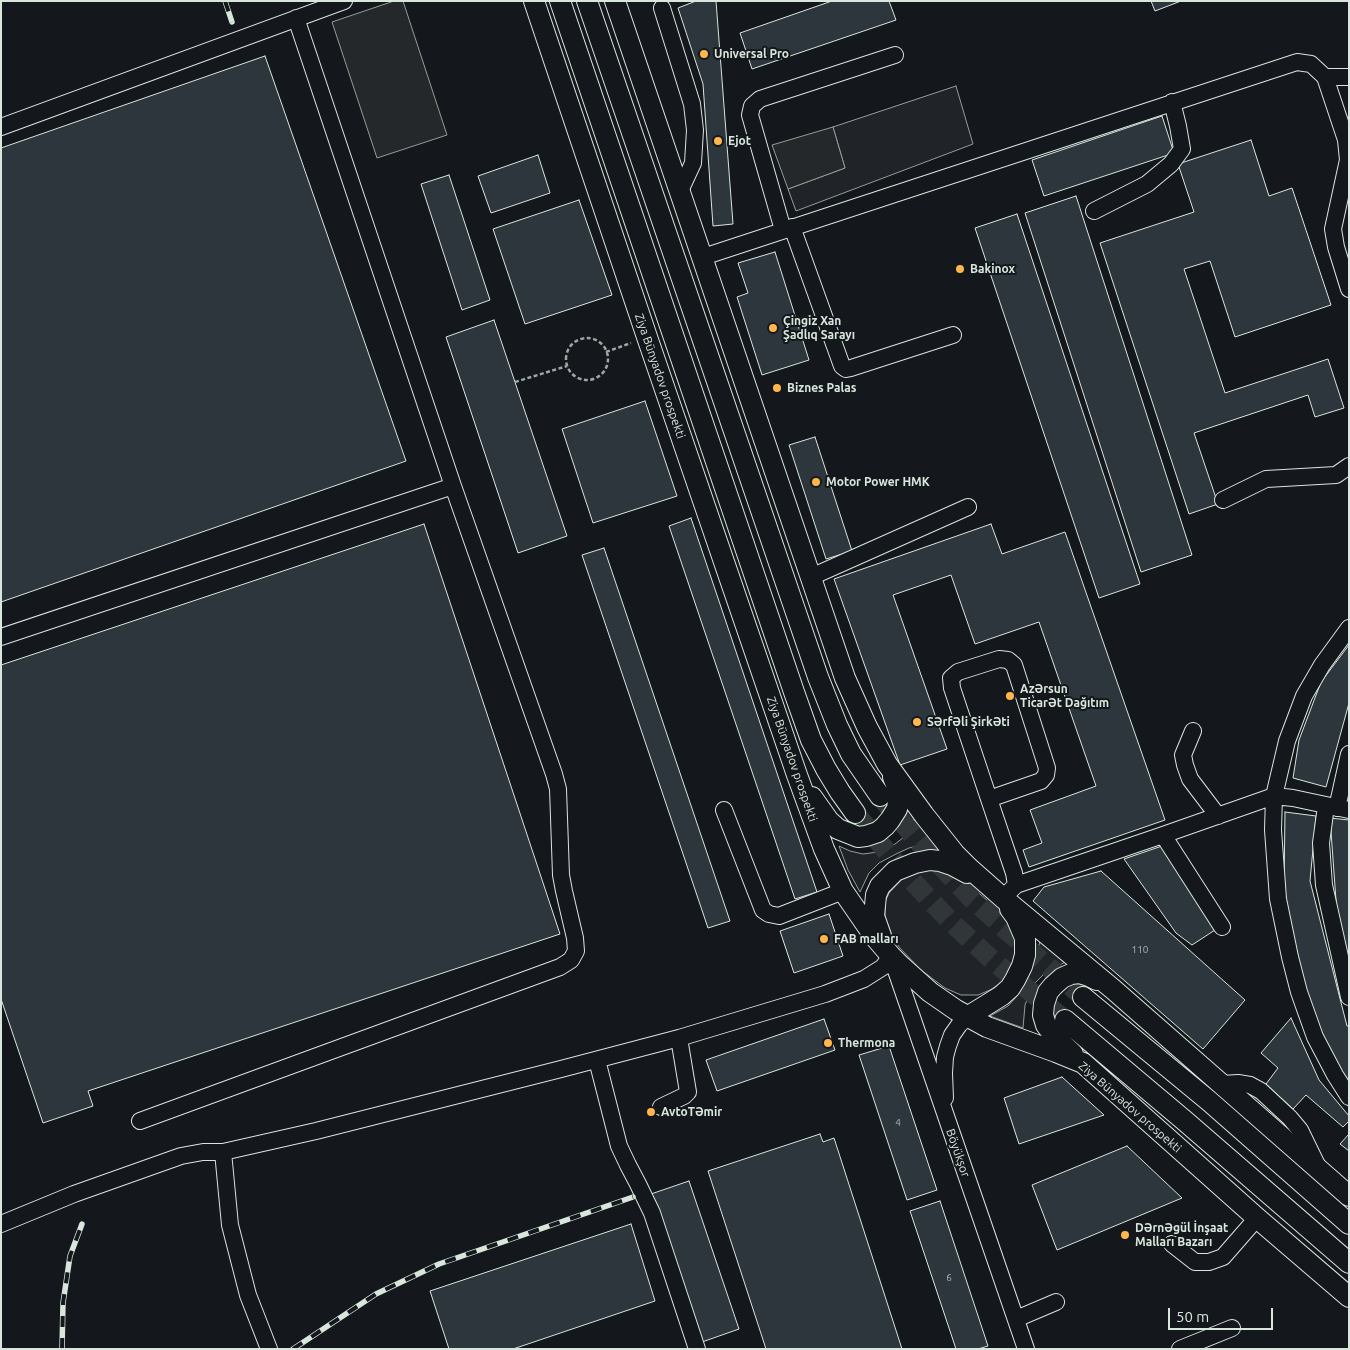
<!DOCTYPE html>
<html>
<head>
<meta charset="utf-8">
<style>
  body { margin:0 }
  #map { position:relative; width:1350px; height:1350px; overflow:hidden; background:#14181c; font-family:Ubuntu,sans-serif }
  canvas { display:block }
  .frame { position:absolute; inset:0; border:2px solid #d8e6dc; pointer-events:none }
  .scale { position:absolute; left:1168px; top:1308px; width:105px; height:22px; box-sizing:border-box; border:2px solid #d8e6dc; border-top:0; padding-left:6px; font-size:15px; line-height:18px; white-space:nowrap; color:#d8e6dc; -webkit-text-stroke:4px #14181c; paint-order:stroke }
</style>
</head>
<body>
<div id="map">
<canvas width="1350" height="1350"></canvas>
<div class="frame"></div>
<div class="scale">50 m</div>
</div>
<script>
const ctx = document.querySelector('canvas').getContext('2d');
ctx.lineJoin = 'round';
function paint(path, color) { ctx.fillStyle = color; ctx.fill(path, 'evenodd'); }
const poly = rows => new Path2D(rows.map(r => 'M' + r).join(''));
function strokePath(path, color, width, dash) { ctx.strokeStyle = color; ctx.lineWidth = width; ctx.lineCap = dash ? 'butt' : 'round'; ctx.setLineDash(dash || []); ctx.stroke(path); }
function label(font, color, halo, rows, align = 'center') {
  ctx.font = font + ' Ubuntu,sans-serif'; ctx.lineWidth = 4; ctx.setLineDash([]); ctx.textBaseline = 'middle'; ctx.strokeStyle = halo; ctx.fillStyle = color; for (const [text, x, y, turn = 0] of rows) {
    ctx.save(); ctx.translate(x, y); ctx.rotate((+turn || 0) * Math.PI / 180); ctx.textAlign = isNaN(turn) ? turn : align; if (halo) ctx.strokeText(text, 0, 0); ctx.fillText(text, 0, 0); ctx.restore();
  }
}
const green = poly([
  [956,86,973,144,796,211,788,189,845,168,833,127,956,86],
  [915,817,934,842,909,848,896,854,879,863,869,873,860,892,848,870,839,846,850,851,863,854,878,852,895,844,904,837,912,825,915,817],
  [929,867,962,878,998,910,1008,923,1017,944,1017,957,1004,981,990,990,978,995,961,995,945,988,921,970,899,947,891,933,885,917,885,902,889,893,906,875,929,867],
  [1040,942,1065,962,1043,975,1033,985,1025,1005,1023,1028,990,1016,1008,1006,1017,996,1027,980,1040,942]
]);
const parking = poly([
  [394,1,403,1,447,135,377,158,332,22,394,1],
  [833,127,845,168,788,189,772,145,833,127]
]);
const building = poly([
  [696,1,716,1,733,224,713,226,703,84,678,8,696,1],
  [832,1,889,1,896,20,752,69,740,33,832,1],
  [1151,1,1181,1,1155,11,1151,1],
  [265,56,406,461,1,602,1,148,265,56],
  [1162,116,1174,153,1044,196,1032,160,1162,116],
  [1251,140,1269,196,1292,188,1331,305,1235,337,1210,261,1184,269,1225,393,1328,359,1344,408,1315,417,1308,395,1194,433,1218,504,1189,514,1100,243,1194,212,1178,164,1251,140],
  [538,155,550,193,491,213,478,176,538,155],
  [449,175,490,300,462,310,421,184,449,175],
  [1076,196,1192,555,1141,572,1025,213,1076,196],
  [579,200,612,295,525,324,493,229,579,200],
  [1017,214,1140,584,1099,598,975,228,1017,214],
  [775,252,809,360,762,375,737,297,748,293,738,263,775,252],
  [494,320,567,536,518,553,446,337,494,320],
  [645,401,677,496,593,523,562,429,645,401],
  [815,437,852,551,826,559,789,445,815,437],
  [691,518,817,892,795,899,669,526,691,518],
  [424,524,560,934,88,1091,93,1106,43,1123,1,999,1,665,424,524],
  [991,524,1002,554,1065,532,1165,820,1029,867,1023,850,1042,843,1030,810,1096,786,1039,622,975,644,951,575,893,595,947,749,900,765,834,579,991,524],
  [604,548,730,921,708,928,582,555,604,548],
  [1349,645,1349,703,1326,787,1293,778,1299,740,1321,682,1349,645],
  [1285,812,1316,816,1310,881,1347,1026,1349,1026,1349,1083,1322,1038,1298,969,1284,886,1285,812],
  [1330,818,1349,820,1349,965,1337,914,1330,818],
  [1162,846,1215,930,1192,945,1176,933,1124,859,1162,846],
  [1101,871,1245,1000,1203,1049,1033,901,1044,887,1101,871],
  [829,914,843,956,794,973,780,931,829,914],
  [1291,1018,1319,1080,1349,1116,1349,1121,1343,1127,1306,1095,1293,1109,1266,1084,1278,1068,1261,1053,1291,1018],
  [824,1019,835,1050,717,1091,706,1060,824,1019],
  [889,1046,937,1190,907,1200,859,1055,889,1046],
  [1062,1077,1104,1115,1019,1144,1004,1098,1062,1077],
  [820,1134,823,1142,834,1138,902,1349,766,1349,708,1171,820,1134],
  [1349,1134,1349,1151,1340,1144,1349,1134],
  [1127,1146,1182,1198,1057,1250,1032,1185,1127,1146],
  [689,1181,739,1329,702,1342,651,1194,689,1181],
  [940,1201,988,1346,978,1349,956,1349,910,1211,940,1201],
  [631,1224,655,1301,513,1349,449,1349,430,1291,631,1224]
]);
const majorTunnel = poly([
  [880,796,924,848,971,898,1012,935,1083,997],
  [855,813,901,869,950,921,991,959,1065,1020]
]);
const path = poly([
  '566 359a21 21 0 1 1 42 0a21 21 0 1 1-42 0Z',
  [606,352,631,343],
  [515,382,567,366]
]);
const minor = poly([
  [662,8,692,104,695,130,693,163,680,191],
  [1325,77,1349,77],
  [1,127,344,1],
  [1094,211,1147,184,1171,164,1182,149,1178,126,1172,102],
  [792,227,842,366,846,369,851,368,953,335],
  [783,230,750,115,752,106,760,99,895,55],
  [703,257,1297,62,1311,64,1325,77,1346,140,1348,160,1333,229,1336,247,1349,289],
  [1223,500,1266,479,1336,475,1349,466],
  [811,577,968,507],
  [1349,628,1322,665,1304,696,1287,741,1274,796,1273,830,1278,899,1290,957,1299,992,1315,1037,1335,1075,1349,1097],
  [1,637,453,486],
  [1193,731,1183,755,1185,765,1190,779,1218,816],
  [989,799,1041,781,1046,775,1047,768,1014,665,1008,660,999,659,958,672,951,678,952,688,989,799,1014,873,1016,885],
  [1326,806,1321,843,1324,885,1349,997],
  [1337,808,1349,754],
  [724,810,763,910,769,914,779,916,843,891],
  [1163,835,1274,796,1293,798,1349,810],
  [1008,893,1016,885,1163,835,1222,927],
  [891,956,1026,1349],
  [597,1060,619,1146,628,1165,638,1184,652,1213,697,1349],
  [1222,1084,1238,1083,1250,1085,1261,1091,1290,1118,1300,1130,1318,1167],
  [945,1098,944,1073,945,1057,948,1046,952,1035,959,1025,967,1017],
  [661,1107,684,1096,688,1092,679,1038],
  [140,1121,560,967,571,960,576,951,575,938,564,891,561,875,558,789,554,774,453,486,296,18],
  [223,1152,230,1225,248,1295,269,1349],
  [1,1224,74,1194,181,1156,203,1152,223,1152,316,1131,561,1069,679,1038,825,994,864,979,883,967,891,956],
  [1172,1244,1195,1262,1209,1262,1223,1257,1257,1218],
  [1016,1319,1056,1302],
  [1180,1349,1232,1328]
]);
const major = poly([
  [534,1,647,337,797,775,824,849,843,891,874,936,891,956,901,966,930,992,956,1010,987,1027,1056,1052,1083,1063,1257,1218,1349,1297],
  [560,1,794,692,811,740,826,769,840,792,855,813],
  [587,1,818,677,837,725,851,754,880,796],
  [615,1,845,678,867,727,887,764,924,815,955,854,969,868,1003,898,1114,990,1349,1196],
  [812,797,829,821,838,829,858,837,866,836,878,832,885,826,890,820,897,809,898,800,897,787,893,777],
  [881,936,874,916,876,895,880,886,895,871,915,863,930,860,940,861,952,865,967,873],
  [1083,997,1209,1101,1349,1224],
  [967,1017,1001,996,1010,988,1015,980,1022,966,1025,955,1025,938,1016,917,1010,909],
  [1065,1020,1185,1121,1349,1263],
  [1073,1054,1055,1037,1046,1025,1043,1015,1044,1004,1048,992,1053,986,1062,978,1071,974,1079,973,1089,976,1097,980]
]);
const rail = poly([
  [225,1,232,22],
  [62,1349,63,1303,70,1256,82,1224],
  [293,1349,376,1294,439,1264,633,1197]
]);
const markers = [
  [704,54,5,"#ffb74d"],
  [718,141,5,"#ffb74d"],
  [960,269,5,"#ffb74d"],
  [773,328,5,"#ffb74d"],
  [777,388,5,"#ffb74d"],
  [816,482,5,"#ffb74d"],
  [1010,696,5,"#ffb74d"],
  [917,722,5,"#ffb74d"],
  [824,939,5,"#ffb74d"],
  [828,1043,5,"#ffb74d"],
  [651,1112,5,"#ffb74d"],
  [1125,1235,5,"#ffb74d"]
];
const numberNames = [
  ["110",1140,950],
  ["4",898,1123],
  ["6",949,1278]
];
const poiNames = [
  ["Universal Pro",714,54],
  ["Ejot",728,141],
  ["Bakinox",970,269],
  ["Çingiz Xan",783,321],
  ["Şadlıq Sarayı",783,335],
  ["Biznes Palas",787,388],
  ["Motor Power HMK",826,482],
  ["Azərsun",1020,689],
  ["Ticarət Dağıtım",1020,703],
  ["Sərfəli Şirkəti",927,722],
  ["FAB malları",834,939],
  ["Thermona",838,1043],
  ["AvtoTəmir",661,1112],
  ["Dərnəgül İnşaat",1135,1228],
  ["Malları Bazarı",1135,1242]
];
const streetNames = [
  ["Ziya Bünyadov prospekti",660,376,71],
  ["Ziya Bünyadov prospekti",792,759,71],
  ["Ziya Bünyadov prospekti",1130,1107,41],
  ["Böyükşor",958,1153,71]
];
paint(green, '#202428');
strokePath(green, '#939e99', 1);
paint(parking, '#24282b');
strokePath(parking, '#939e99', 1);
paint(building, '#2c363c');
strokePath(building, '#d8e6dc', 1);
strokePath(majorTunnel, '#313739', 20, [20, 10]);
strokePath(minor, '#d8e6dc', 18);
strokePath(major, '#d8e6dc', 22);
strokePath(path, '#9da8a2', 2.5, [4, 2.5]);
strokePath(minor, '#14181c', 16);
strokePath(major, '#14181c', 20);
strokePath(rail, '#d8e6dc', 5.5);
strokePath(rail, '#14181c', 4, [11]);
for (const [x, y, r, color] of markers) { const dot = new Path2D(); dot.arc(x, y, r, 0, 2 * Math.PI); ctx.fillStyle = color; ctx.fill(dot); strokePath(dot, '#14181c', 2); }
label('10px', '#adbab4', null, numberNames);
label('bold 12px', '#d8e6dc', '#14181c', poiNames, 'left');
label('12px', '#d8e6dc', '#14181c', streetNames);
</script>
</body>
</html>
